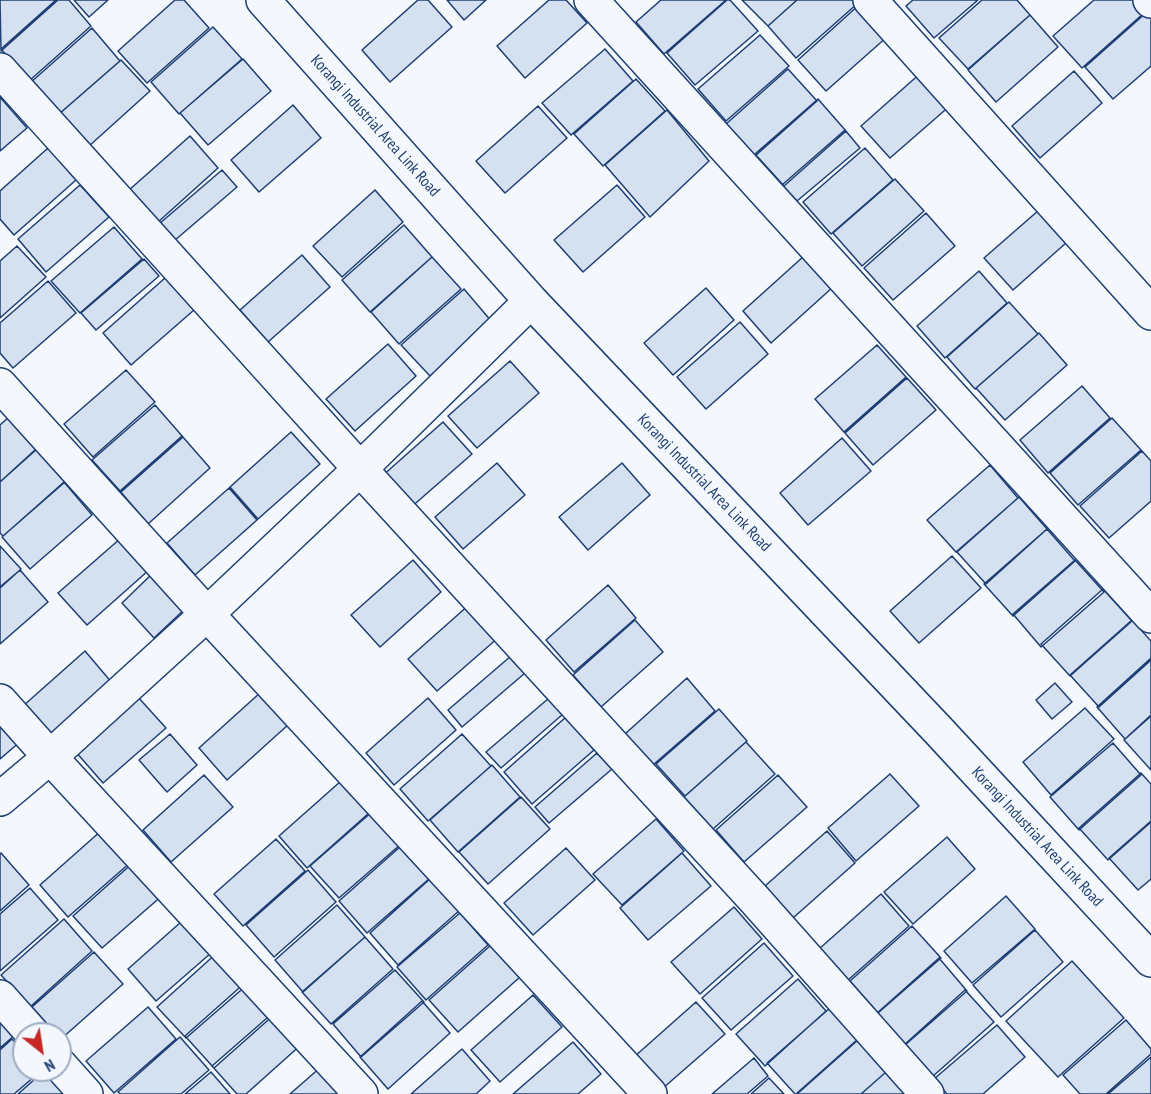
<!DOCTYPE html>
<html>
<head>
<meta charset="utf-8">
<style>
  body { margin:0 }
  #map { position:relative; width:1151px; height:1094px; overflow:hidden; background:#f4f7fb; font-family:"PT Sans Narrow",sans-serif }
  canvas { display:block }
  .north { position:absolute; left:12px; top:1022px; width:60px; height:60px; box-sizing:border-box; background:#f4f7fb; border:2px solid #9eadc5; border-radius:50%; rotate:150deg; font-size:16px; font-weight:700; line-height:24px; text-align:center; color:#1d3f73 }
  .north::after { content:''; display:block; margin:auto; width:21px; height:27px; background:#c62828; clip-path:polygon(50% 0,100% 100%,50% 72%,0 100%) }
</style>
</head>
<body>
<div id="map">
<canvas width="1151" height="1094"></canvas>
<div class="north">N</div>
</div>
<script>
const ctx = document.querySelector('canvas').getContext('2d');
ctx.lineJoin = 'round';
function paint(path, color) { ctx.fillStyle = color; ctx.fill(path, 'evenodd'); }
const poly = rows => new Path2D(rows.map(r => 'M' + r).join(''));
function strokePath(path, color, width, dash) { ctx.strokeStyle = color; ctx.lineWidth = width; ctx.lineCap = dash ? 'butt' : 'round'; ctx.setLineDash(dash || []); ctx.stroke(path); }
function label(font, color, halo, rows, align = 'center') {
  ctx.font = font + ' "PT Sans Narrow",sans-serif'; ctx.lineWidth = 4.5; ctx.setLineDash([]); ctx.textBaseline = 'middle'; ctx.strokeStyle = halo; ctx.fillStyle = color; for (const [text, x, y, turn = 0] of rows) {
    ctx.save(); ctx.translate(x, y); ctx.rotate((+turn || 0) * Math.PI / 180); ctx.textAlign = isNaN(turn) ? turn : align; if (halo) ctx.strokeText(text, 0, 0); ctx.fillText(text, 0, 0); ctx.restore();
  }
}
const building = poly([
  [0,0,58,0,1,51,0,0],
  [56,0,69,0,91,26,29,81,1,49,56,0],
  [74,0,108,0,89,17,74,0],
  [175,0,184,0,209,28,147,83,118,51,175,0],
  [418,0,428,0,452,27,390,82,362,50,418,0],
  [447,0,486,0,464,20,447,0],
  [549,0,566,0,587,23,525,78,497,46,549,0],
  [661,0,726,0,664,54,636,22,661,0],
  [727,0,730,0,758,31,695,85,667,53,727,0],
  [742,0,797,0,768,26,742,0],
  [797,0,855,0,858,3,796,58,768,26,797,0],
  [913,0,978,0,934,38,906,6,913,0],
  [982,0,1017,0,1030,15,968,69,939,38,982,0],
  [1094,0,1133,0,1144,13,1082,68,1053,36,1094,0],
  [860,4,888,36,826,91,798,60,860,4],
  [1147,12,1151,17,1151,66,1113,99,1085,67,1147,12],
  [1030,15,1058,47,996,102,968,70,1030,15],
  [213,27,242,59,179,114,151,82,213,27],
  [92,28,120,61,58,115,30,83,92,28],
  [760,35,789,66,726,121,698,89,760,35],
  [605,49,633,81,571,135,542,103,605,49],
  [243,59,271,91,208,145,180,113,243,59],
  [121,60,150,91,88,147,59,114,121,60],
  [788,69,817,101,755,156,726,124,788,69],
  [923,71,952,104,890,158,861,126,923,71],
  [1074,71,1102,103,1040,158,1012,126,1074,71],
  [636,79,665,111,603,166,574,134,636,79],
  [0,97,27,128,0,151,0,97],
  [818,99,846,131,784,186,755,154,818,99],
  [293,105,321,138,259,192,231,160,293,105],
  [538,106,567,138,505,193,476,161,538,106],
  [667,110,709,161,650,217,605,165,667,110],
  [845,130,860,148,797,201,782,185,845,130],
  [190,136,218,168,157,223,128,191,190,136],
  [48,148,76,180,14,235,0,219,0,191,48,148],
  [865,148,893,180,831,234,803,202,865,148],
  [222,170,237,187,174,241,159,224,222,170],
  [895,179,924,211,862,266,833,233,895,179],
  [80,185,109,217,46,272,18,239,80,185],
  [617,185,645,217,583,272,554,240,617,185],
  [375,190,403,222,342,277,313,246,375,190],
  [1047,203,1075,235,1013,290,984,258,1047,203],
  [926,213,955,246,893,300,864,268,926,213],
  [404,225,432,257,370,312,342,280,404,225],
  [114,227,142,259,80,313,51,281,114,227],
  [17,246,46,277,0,318,0,261,17,246],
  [302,255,330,287,268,342,240,310,302,255],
  [804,256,833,287,771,343,743,311,804,256],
  [432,257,461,289,399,344,371,312,432,257],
  [144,259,159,276,96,330,81,313,144,259],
  [979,271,1007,303,945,358,917,326,979,271],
  [165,278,194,310,131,365,103,333,165,278],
  [48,281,76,313,13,368,0,353,0,323,48,281],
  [706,288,734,320,673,375,644,343,706,288],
  [464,289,492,322,430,376,401,345,464,289],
  [1009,302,1038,334,975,389,947,357,1009,302],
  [740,322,768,354,706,409,677,377,740,322],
  [1039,333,1067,365,1005,420,976,388,1039,333],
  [388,344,416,376,355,431,326,399,388,344],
  [877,345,906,377,844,432,815,399,877,345],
  [510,361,539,393,477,448,448,416,510,361],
  [126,370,155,402,93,457,64,424,126,370],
  [907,378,936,410,873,465,845,433,907,378],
  [1082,386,1110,418,1048,473,1020,440,1082,386],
  [155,405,183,437,121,492,92,460,155,405],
  [9,417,37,449,0,482,0,425,9,417],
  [1112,418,1141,450,1078,505,1050,473,1112,418],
  [443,422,472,454,409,509,381,477,443,422],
  [291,432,320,464,258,519,230,487,291,432],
  [182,436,210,468,148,524,120,491,182,436],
  [842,438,871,471,808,525,780,493,842,438],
  [36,449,65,482,3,536,0,533,0,482,36,449],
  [1142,451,1151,461,1151,501,1109,538,1080,506,1142,451],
  [497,463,525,495,463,549,435,517,497,463],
  [622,463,650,495,588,550,559,517,622,463],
  [990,465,1018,498,956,552,927,520,990,465],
  [64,482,92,515,30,569,2,537,64,482],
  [229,488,257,520,195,575,167,543,229,488],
  [1019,497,1047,529,986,584,957,552,1019,497],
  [1047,529,1075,561,1013,616,984,584,1047,529],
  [121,538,149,570,87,625,58,593,121,538],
  [0,546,21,569,0,588,0,546],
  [952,556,981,588,919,643,890,611,952,556],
  [413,560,441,592,380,647,351,615,413,560],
  [1075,560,1104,592,1041,647,1013,614,1075,560],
  [20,570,48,602,0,644,0,587,20,570],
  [153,573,187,607,154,638,122,603,153,573],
  [608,585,636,618,574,672,546,640,608,585],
  [1103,589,1132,621,1070,676,1041,644,1103,589],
  [470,604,499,637,437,691,408,659,470,604],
  [635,620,663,652,601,707,573,675,635,620],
  [1132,620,1151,641,1151,660,1099,707,1070,675,1132,620],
  [85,651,113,684,51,738,23,706,85,651],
  [511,656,525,673,462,727,448,710,511,656],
  [1151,658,1151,715,1125,739,1097,707,1151,658],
  [687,678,715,711,653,765,625,734,687,678],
  [1055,683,1072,702,1052,719,1036,700,1055,683],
  [261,692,289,724,227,780,199,748,261,692],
  [137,696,166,728,103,783,75,751,137,696],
  [428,698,456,730,394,785,366,753,428,698],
  [549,698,563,714,501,768,486,752,549,698],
  [1085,708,1114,739,1051,795,1023,762,1085,708],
  [719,709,747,741,685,796,656,764,719,709],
  [1151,716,1151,770,1124,740,1151,716],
  [0,717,21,741,0,759,0,717],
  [566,717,594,750,532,804,504,772,566,717],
  [170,734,197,765,167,792,139,760,170,734],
  [462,734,491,766,428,821,400,789,462,734],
  [746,742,775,774,713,829,684,797,746,742],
  [1113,743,1141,775,1079,830,1050,797,1113,743],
  [597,753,612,769,549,823,535,807,597,753],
  [492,765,520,797,458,852,430,820,492,765],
  [1141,773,1151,784,1151,822,1108,860,1079,828,1141,773],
  [890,774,919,806,856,861,828,828,890,774],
  [204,775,233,807,171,862,143,830,204,775],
  [778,775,807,807,744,862,716,830,778,775],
  [341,781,369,813,307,868,279,836,341,781],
  [521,797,550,829,488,884,459,852,521,797],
  [373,811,401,844,339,898,310,866,373,811],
  [656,819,684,851,622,905,593,874,656,819],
  [1151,821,1151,879,1138,890,1109,858,1151,821],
  [102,830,131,862,68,917,40,885,102,830],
  [827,831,855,863,793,918,765,886,827,831],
  [947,837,975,869,913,924,884,892,947,837],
  [276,839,305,871,243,926,214,894,276,839],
  [401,846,430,878,367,933,339,901,401,846],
  [566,848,595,880,533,935,504,903,566,848],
  [1,853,29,885,0,911,0,854,1,853],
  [682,853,711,886,648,940,620,908,682,853],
  [135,861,164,894,102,948,73,916,135,861],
  [308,870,336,902,274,957,246,925,308,870],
  [431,878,460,910,398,965,370,933,431,878],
  [30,888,58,920,0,971,0,914,30,888],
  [881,894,909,926,847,981,819,949,881,894],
  [1006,896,1035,929,972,983,944,951,1006,896],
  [337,905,365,937,303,992,275,960,337,905],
  [734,907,762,939,700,994,671,962,734,907],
  [460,913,488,945,426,1000,397,967,460,913],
  [190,914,219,946,156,1001,128,969,190,914],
  [64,919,92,951,30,1007,1,975,64,919],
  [912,926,941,958,878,1013,850,981,912,926],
  [1035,930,1063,962,1001,1017,973,985,1035,930],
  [365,937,393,969,331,1024,302,992,365,937],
  [764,943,793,976,731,1030,702,998,764,943],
  [491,945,520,977,458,1032,429,1000,491,945],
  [219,951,248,984,186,1038,157,1007,219,951],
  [94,952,123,984,61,1039,60,1034,56,1034,32,1007,94,952],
  [939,958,967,991,905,1045,876,1014,939,958],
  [1072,961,1124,1018,1058,1077,1006,1021,1072,961],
  [395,970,424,1002,361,1057,333,1024,395,970],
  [798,979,826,1011,765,1066,736,1034,798,979],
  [247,981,276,1013,214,1068,185,1036,247,981],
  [965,990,994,1022,932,1077,904,1045,965,990],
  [533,995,562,1027,500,1082,471,1050,533,995],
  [422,1001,450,1033,388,1089,360,1057,422,1001],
  [696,1002,725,1034,662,1089,634,1057,696,1002],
  [148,1007,176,1039,114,1093,86,1061,148,1007],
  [830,1008,858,1040,797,1094,795,1094,767,1063,830,1008],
  [275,1011,303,1043,246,1094,237,1094,212,1066,275,1011],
  [0,1018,15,1035,0,1048,0,1018],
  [1126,1020,1151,1049,1151,1054,1106,1094,1080,1094,1063,1075,1126,1020],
  [997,1025,1025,1057,983,1094,947,1094,934,1079,997,1025],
  [180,1037,209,1070,181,1094,120,1094,118,1092,180,1037],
  [12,1039,24,1052,24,1070,41,1071,14,1094,0,1094,0,1050,12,1039],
  [858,1039,886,1072,861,1094,796,1094,858,1039],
  [573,1042,601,1074,578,1094,513,1094,573,1042],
  [462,1049,490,1081,476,1094,411,1094,462,1049],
  [1151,1057,1151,1094,1108,1094,1151,1057],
  [754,1058,768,1076,747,1094,712,1094,754,1058],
  [322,1066,346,1094,290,1094,322,1066],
  [44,1071,64,1094,18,1094,44,1071],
  [211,1072,230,1094,185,1094,211,1072],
  [886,1072,908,1094,861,1094,886,1072],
  [769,1078,784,1094,751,1094,769,1078]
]);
const minor = poly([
  [263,0,531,301,938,730,1151,960],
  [591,0,1151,616],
  [870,0,1151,313],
  [1150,0,1151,1],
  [0,70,360,469,755,900,927,1094],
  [0,385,207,614,650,1094],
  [0,701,50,757,361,1094],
  [0,799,50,757,207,614,360,469,531,301],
  [0,997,33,1034],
  [60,1065,86,1094]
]);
const streetNames = [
  ["Korangi Industrial Area Link Road",375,126,48],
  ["Korangi Industrial Area Link Road",704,483,46],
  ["Korangi Industrial Area Link Road",1037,837,47]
];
paint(building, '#d5e0f0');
strokePath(building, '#1d3f73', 1.5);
strokePath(minor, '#1d3f73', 36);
strokePath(minor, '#f4f7fb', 33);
label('16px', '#1d3f73', '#f4f7fb', streetNames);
</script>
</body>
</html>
